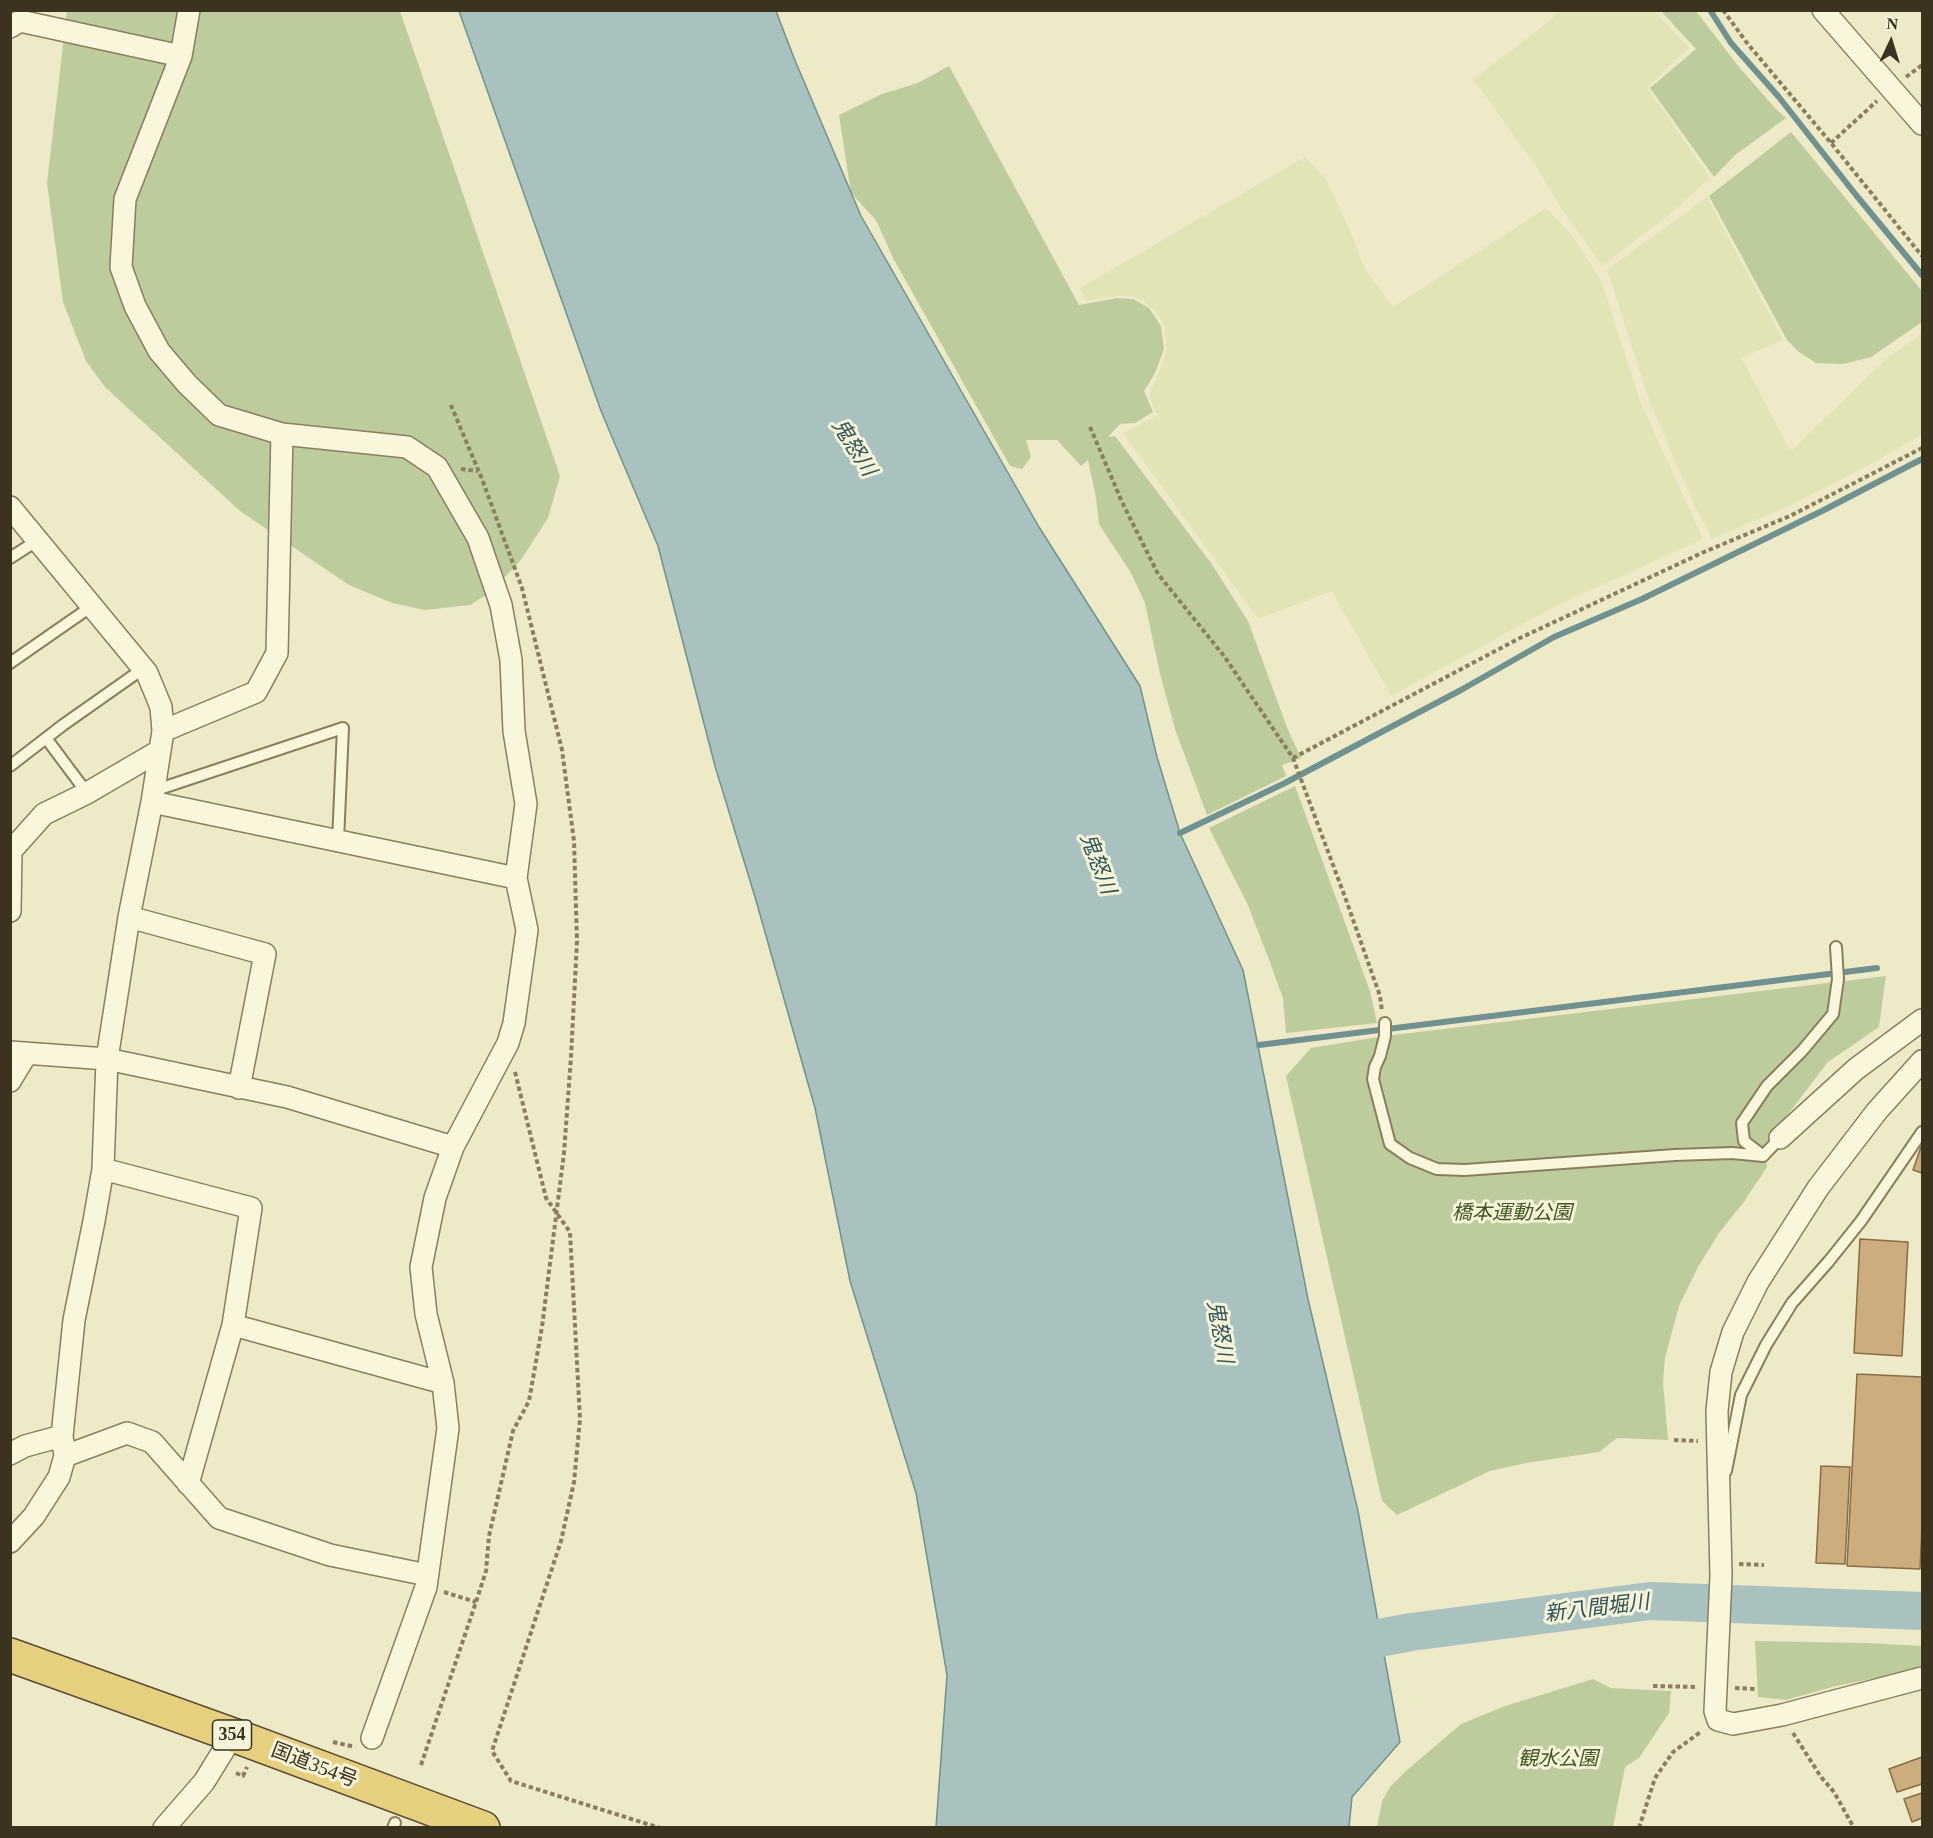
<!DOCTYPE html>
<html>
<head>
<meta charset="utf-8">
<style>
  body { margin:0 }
  #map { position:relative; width:1933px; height:1838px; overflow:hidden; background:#eeeac8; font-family:"Times New Roman",serif }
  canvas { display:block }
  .frame { position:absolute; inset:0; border:12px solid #3b3220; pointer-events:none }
  .north { position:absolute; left:1861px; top:12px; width:60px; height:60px; -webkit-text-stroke:4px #f5f3d8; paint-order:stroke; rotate:4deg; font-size:16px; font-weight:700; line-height:24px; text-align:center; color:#3b3220 }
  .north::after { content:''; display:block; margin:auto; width:21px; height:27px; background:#3b3220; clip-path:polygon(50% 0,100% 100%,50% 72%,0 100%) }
</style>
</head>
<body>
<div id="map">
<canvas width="1933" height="1838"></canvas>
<div class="frame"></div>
<div class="north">N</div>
</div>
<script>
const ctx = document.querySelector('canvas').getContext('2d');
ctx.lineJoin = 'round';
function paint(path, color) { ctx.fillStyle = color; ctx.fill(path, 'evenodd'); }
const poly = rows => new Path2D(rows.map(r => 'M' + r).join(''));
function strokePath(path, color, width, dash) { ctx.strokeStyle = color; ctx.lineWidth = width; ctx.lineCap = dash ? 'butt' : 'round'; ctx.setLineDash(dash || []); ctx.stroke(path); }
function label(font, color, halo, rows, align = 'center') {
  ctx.font = font + ' "Times New Roman","Noto Sans JP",serif'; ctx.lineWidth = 6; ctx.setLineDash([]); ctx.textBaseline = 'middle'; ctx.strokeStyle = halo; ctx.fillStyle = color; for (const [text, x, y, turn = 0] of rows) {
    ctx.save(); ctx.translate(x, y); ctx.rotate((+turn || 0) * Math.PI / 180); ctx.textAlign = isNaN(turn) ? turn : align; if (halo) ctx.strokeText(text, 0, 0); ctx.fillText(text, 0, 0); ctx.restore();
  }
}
const farmland = poly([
  [1560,11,1654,11,1689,48,1647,87,1710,178,1670,214,1602,266,1561,208,1536,166,1473,79,1536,32],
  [1305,157,1326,179,1349,228,1365,269,1393,307,1546,208,1574,238,1602,282,1640,401,1703,539,1558,605,1391,696,1332,591,1258,619,1123,433,1158,415,1150,400,1151,389,1163,363,1167,350,1164,326,1158,314,1143,301,1132,296,1117,296,1086,301,1080,288],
  [1707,197,1783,340,1741,358,1791,451,1886,359,1922,333,1922,435,1871,464,1793,504,1712,539,1692,500,1649,400,1607,270]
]);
const green = poly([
  [67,11,400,11,560,476,548,518,520,561,491,592,470,605,425,610,392,603,349,585,240,511,105,387,86,361,63,302,47,183],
  [1661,11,1696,11,1739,67,1775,108,1786,118,1735,155,1714,177,1650,88,1696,49],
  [949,66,1079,305,1117,298,1133,299,1149,308,1161,326,1164,349,1155,373,1144,391,1153,412,1135,423,1120,424,1108,437,1115,436,1211,563,1248,621,1288,730,1301,758,1282,765,1286,776,1207,815,1176,732,1160,674,1145,603,1131,573,1099,524,1096,498,1088,460,1081,466,1057,440,1026,440,1031,457,1022,469,1010,466,893,258,876,220,851,193,839,115,882,94,918,83],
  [1791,132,1922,291,1922,322,1871,357,1843,364,1816,363,1799,352,1787,340,1709,196],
  [1295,786,1370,991,1377,1023,1286,1033,1283,998,1268,957,1247,903,1209,828],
  [1886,976,1879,1027,1828,1062,1765,1144,1767,1167,1743,1203,1719,1233,1698,1267,1679,1306,1665,1358,1663,1383,1668,1440,1617,1438,1599,1452,1526,1463,1490,1471,1397,1515,1382,1501,1286,1076,1311,1048,1385,1036],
  [1755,1641,1867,1643,1922,1646,1922,1669,1836,1686,1786,1700,1758,1697],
  [1593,1679,1611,1688,1671,1691,1669,1713,1639,1758,1625,1767,1613,1827,1377,1827,1382,1801,1390,1787,1407,1770,1461,1724,1505,1706]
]);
const water = poly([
  [459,11,776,11,794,58,861,216,1039,527,1140,686,1157,757,1180,833,1243,970,1308,1299,1358,1511,1400,1742,1352,1797,1349,1827,936,1827,947,1675,916,1493,850,1281,815,1108,755,897,715,766,658,546,601,411,459,11]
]);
const stream = poly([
  [1710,10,1731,43,1778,96,1856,195,1922,275],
  [1180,833,1283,784,1461,690,1554,637,1642,599,1824,510,1922,459],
  [1259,1045,1877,968]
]);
const river = poly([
  [1331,1647,1411,1632,1650,1601,1922,1611]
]);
const building = poly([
  [1922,1144,1922,1173,1913,1170,1922,1144],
  [1860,1239,1908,1242,1902,1356,1854,1353,1860,1239],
  [1857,1374,1922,1377,1922,1527,1920,1569,1847,1566,1857,1374],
  [1821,1466,1850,1467,1845,1564,1816,1563,1821,1466],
  [1922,1757,1922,1784,1897,1792,1889,1769,1922,1757],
  [1922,1793,1922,1818,1912,1822,1904,1799,1922,1793]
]);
const path = poly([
  [1723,10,1747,43,1831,143,1922,256],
  [1906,77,1922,65],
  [1831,143,1877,101],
  [1090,427,1122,502,1158,574,1224,656,1293,758,1345,897,1380,996,1382,1011],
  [461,469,478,471],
  [1293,758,1520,638,1704,552,1790,516,1922,448],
  [515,1072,546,1198,570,1232,580,1419,574,1482,561,1541,492,1751,511,1781,660,1828],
  [1674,1440,1698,1441],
  [1739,1564,1764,1565],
  [444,1592,476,1602],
  [1653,1686,1698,1687],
  [1735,1688,1756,1689],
  [1793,1733,1821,1777,1834,1792,1854,1828],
  [333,1742,355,1747],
  [421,1765,476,1602,486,1571,489,1536,513,1431,529,1401,542,1327,564,1153,571,1057,577,941,574,841,562,750,522,588,482,479,450,403],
  [236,1773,243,1776,247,1767],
  [1639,1828,1655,1778,1673,1752,1702,1731]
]);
const service = poly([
  [10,558,38,540],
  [10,663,92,606],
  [46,738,87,793],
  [10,766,63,725,144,668],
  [153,791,343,728,338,841],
  [1385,1023,1385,1036,1380,1056,1375,1067,1373,1079,1390,1144,1410,1158,1437,1169,1465,1170,1675,1155,1732,1153,1763,1156,1780,1138],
  [1762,1155,1744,1141,1742,1123,1767,1086,1802,1051,1833,1014,1838,979,1836,947],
  [1726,1471,1741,1395,1766,1345,1792,1303,1829,1261,1861,1221,1922,1132],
  [393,1828,395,1823]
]);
const minor = poly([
  [1823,10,1922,124],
  [10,27,20,21,181,56,125,199,121,267,135,306,159,351,187,384,219,415,282,434,407,447,437,467,478,538,501,605,511,660,514,731,526,804,516,878,527,930,514,1023,508,1043,453,1147,435,1198,421,1267,426,1314,443,1383,448,1428,426,1587,372,1738],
  [181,56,189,10],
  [10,507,147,673,161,707,163,731,152,802,129,917,107,1059,103,1169,94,1221,74,1320,62,1436,65,1456,59,1477,34,1516,10,1542],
  [163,731,256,692,277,653,282,434],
  [152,802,516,878],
  [10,852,44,814,87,793,159,751],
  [10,911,11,851],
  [129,917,265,954,239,1088],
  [10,1052,107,1059,287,1097,453,1147],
  [1922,1061,1877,1111,1818,1188,1758,1282,1733,1332,1721,1372,1717,1411,1721,1575,1715,1711,1718,1720,1733,1724,1782,1715,1922,1678],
  [10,1081,27,1053],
  [1780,1138,1856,1069,1922,1020],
  [103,1169,251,1208,233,1325,188,1484],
  [233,1325,443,1383],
  [10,1454,25,1446,62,1436],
  [65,1456,127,1433,152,1442,219,1518,330,1555,427,1575],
  [164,1828,204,1782,233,1735]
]);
const trunk = poly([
  [10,1655,233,1735,483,1828]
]);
const shields = [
  [232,1735,39]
];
const shieldNames = [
  ["354",232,1735]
];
const parkNames = [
  ["橋本運動公園",1512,1214],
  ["観水公園",1558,1760]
];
const streetNames = [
  ["国道354号",314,1766,21]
];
const waterNames = [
  ["鬼怒川",853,448,58],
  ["鬼怒川",1097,864,69],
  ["鬼怒川",1219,1332,80],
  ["新八間堀川",1597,1609,-7]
];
paint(farmland, '#e2e4b6');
paint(green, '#bdcc9c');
paint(water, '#a9c2c0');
strokePath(water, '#6f918f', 1.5);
strokePath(stream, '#6f918f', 6);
strokePath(river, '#a9c2c0', 38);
paint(building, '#cbad7f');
strokePath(building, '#896c43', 1.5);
strokePath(service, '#8a7e5d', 14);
strokePath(minor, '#8a7e5d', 24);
strokePath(trunk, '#584b31', 36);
strokePath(path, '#8a7e5d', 4, [4.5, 3]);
strokePath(service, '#f9f6dc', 10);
strokePath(minor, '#f9f6dc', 21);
strokePath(trunk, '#e6d07f', 33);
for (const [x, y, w] of shields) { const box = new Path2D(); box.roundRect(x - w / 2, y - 15, w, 30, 4.5); ctx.fillStyle = '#f5f3d8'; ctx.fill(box); strokePath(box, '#3b3220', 1.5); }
label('bold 18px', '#3b3220', null, shieldNames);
label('italic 20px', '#425727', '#f5f3d8', parkNames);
label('20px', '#3b3220', '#f5f3d8', streetNames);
label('italic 21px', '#30555a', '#f5f3d8', waterNames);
</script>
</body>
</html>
